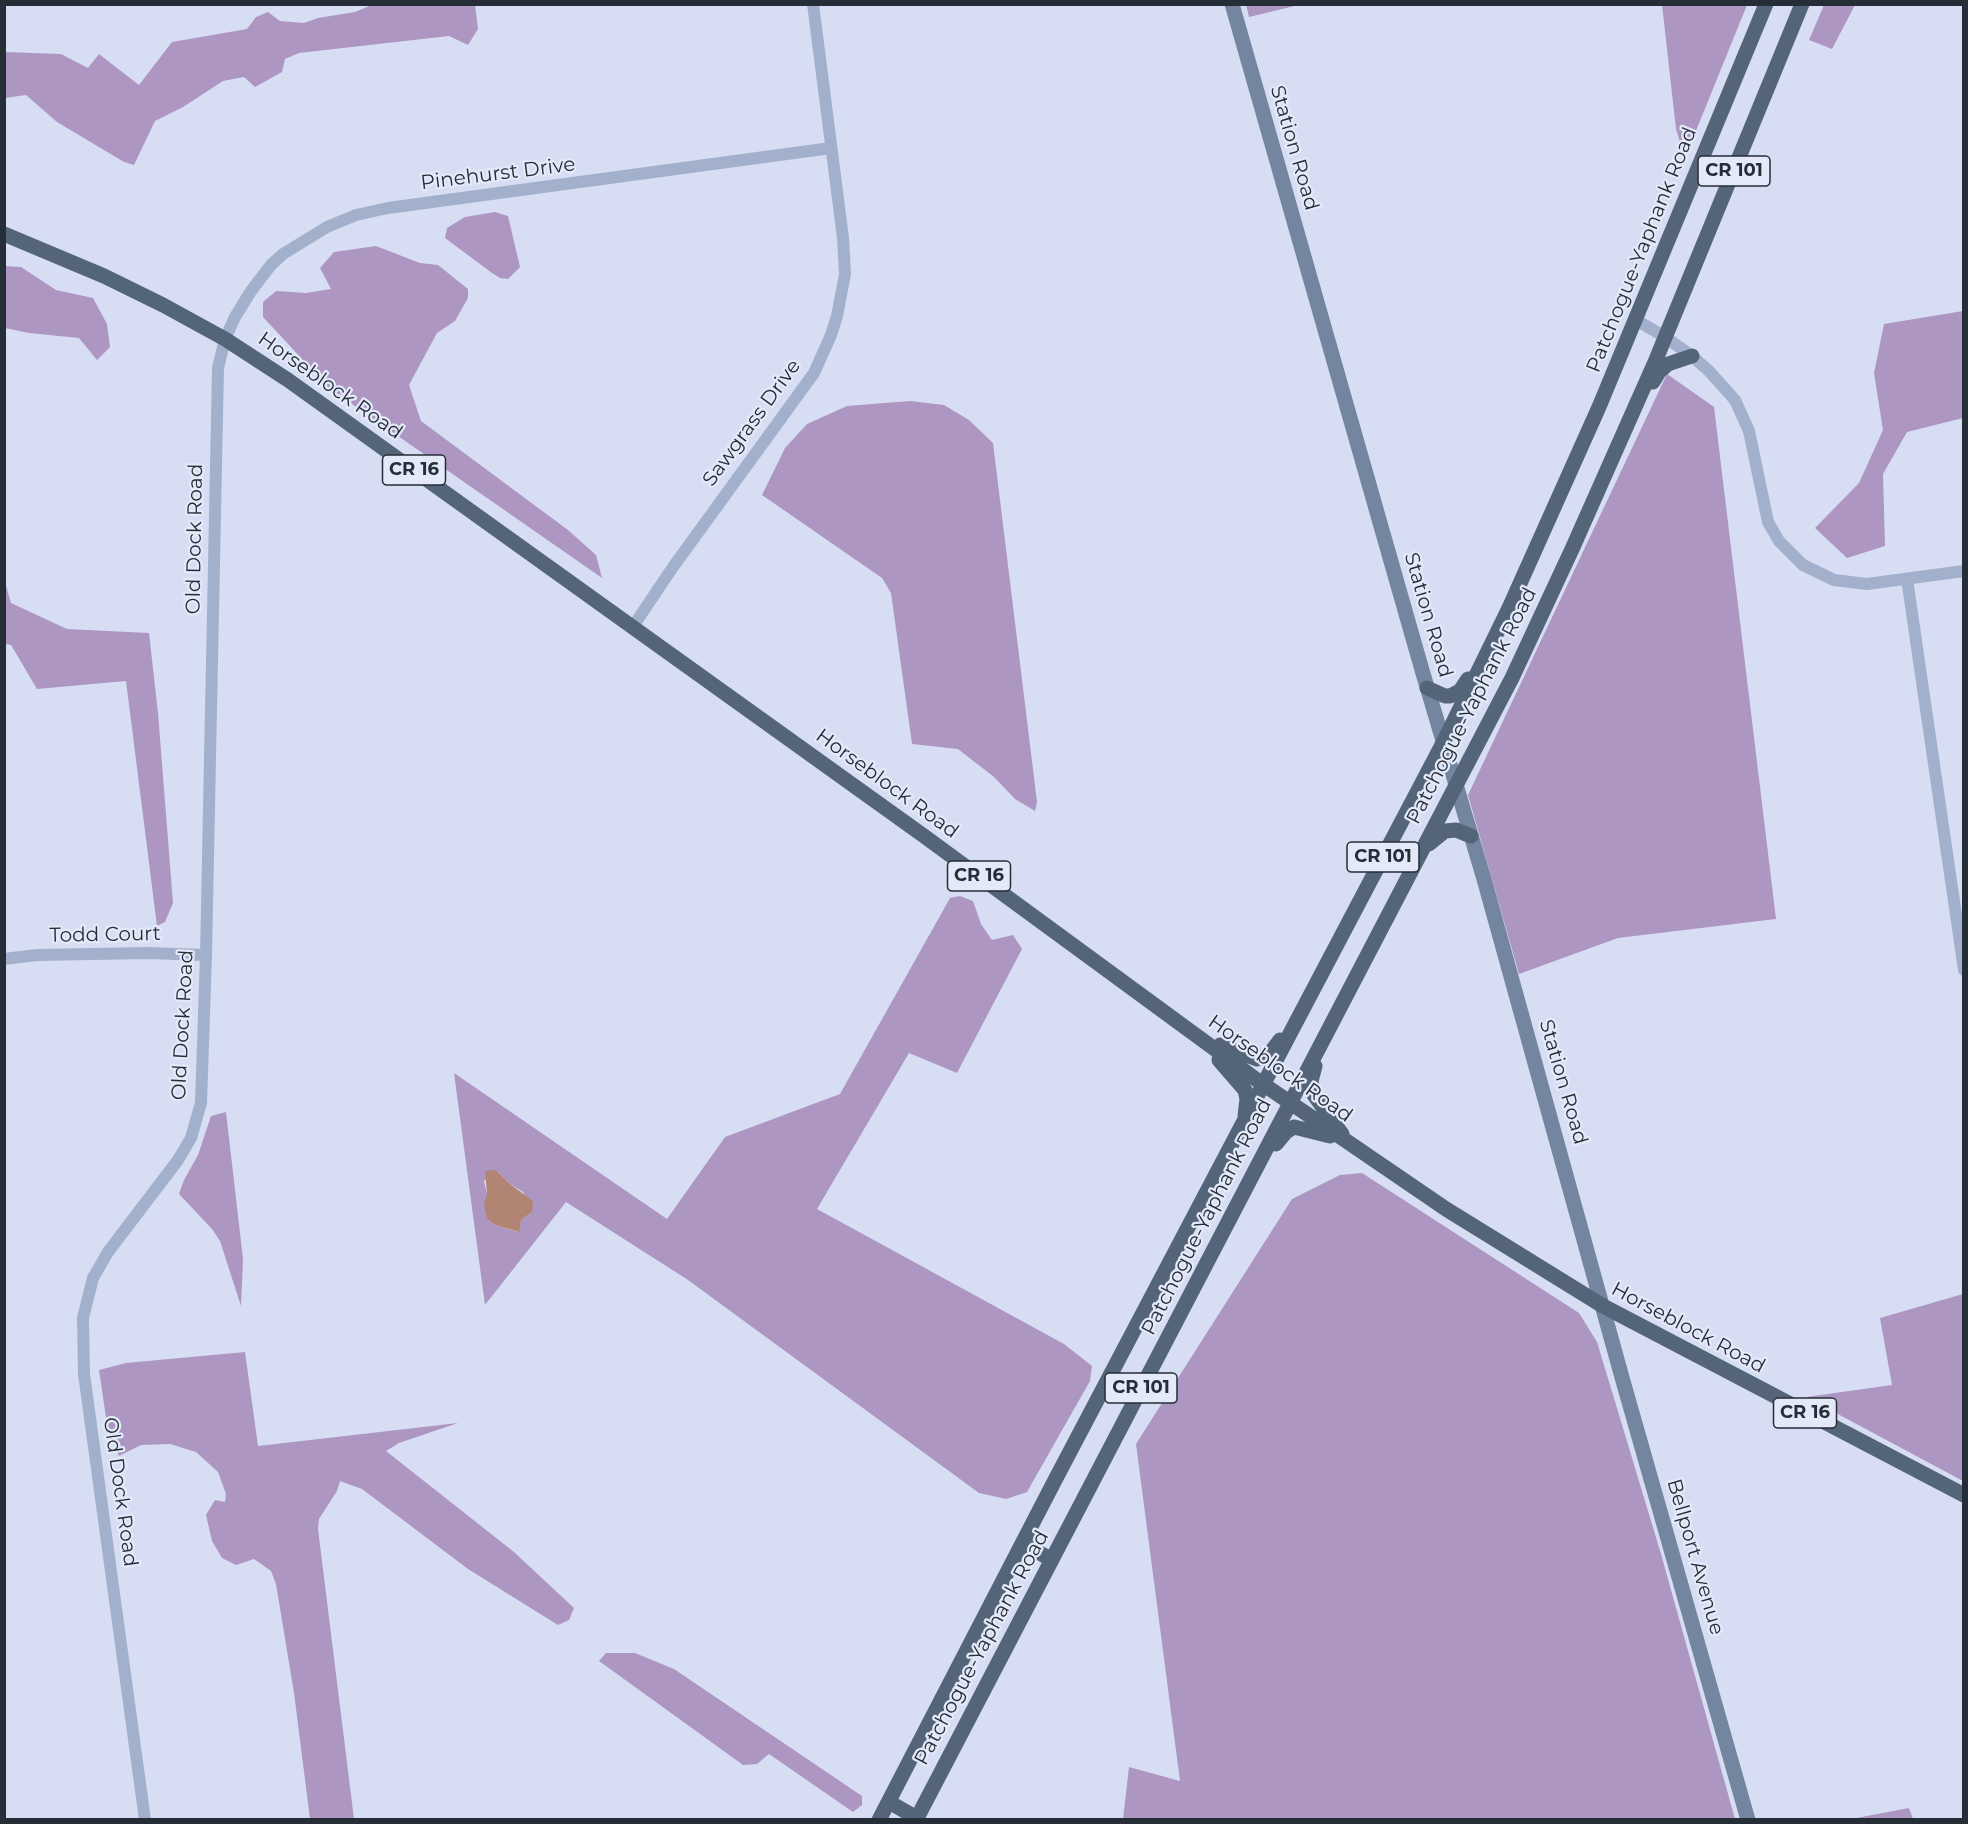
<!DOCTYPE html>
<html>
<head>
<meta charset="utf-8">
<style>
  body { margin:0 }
  #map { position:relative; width:1968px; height:1824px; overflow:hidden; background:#d7def3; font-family:Montserrat,sans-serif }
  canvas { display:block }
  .frame { position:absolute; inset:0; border:6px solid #252d36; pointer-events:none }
</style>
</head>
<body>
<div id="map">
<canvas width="1968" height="1824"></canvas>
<div class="frame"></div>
</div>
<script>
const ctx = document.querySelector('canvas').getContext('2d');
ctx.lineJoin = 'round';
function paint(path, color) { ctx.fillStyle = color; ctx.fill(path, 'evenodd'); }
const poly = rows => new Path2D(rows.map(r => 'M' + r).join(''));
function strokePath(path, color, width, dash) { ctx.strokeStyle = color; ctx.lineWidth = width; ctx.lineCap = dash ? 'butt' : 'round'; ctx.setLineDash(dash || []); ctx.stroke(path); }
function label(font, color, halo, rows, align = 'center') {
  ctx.font = font + ' Montserrat,sans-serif'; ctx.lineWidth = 4.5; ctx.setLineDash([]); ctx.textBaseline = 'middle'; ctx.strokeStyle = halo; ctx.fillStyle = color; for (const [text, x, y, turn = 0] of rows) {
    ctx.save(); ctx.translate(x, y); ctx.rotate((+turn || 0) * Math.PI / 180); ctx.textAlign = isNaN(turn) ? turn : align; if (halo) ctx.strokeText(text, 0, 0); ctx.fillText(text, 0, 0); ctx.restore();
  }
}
const green = poly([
  [374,4,475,5,478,29,468,45,449,36,299,53,285,59,282,72,255,87,244,77,223,81,183,107,155,121,134,165,124,162,57,122,26,95,5,98,5,52,61,54,88,68,99,54,139,85,172,42,247,29,256,17,268,12,280,21,304,23,318,18,355,12],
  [1246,4,1299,4,1299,5,1249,17],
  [1662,5,1747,5,1689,148,1681,145,1676,129],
  [1824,5,1855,5,1832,49,1809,40],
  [495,212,508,216,520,267,508,279,500,278,492,273,445,238,447,228,465,217],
  [376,246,420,263,438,265,468,289,468,298,455,321,437,333,409,385,421,421,568,530,596,555,602,578,329,388,263,317,263,302,276,291,306,293,331,289,320,268,334,252],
  [4,266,21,267,56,290,93,298,107,324,110,347,97,360,79,338,29,333,5,328],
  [1963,311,1963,418,1907,432,1883,474,1885,546,1847,558,1815,528,1859,483,1883,430,1874,373,1884,324],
  [1667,374,1714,407,1776,919,1618,938,1519,974,1468,795],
  [910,401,944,405,969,420,993,443,1037,802,1035,811,1015,799,994,777,958,749,912,744,891,593,882,578,762,495,785,448,807,424,847,406],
  [5,582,11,603,67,629,149,633,158,713,173,903,165,922,157,926,126,681,37,689,11,645,5,644],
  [960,896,973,901,981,924,992,940,1013,935,1022,949,957,1073,909,1053,817,1209,1064,1344,1092,1366,1090,1381,1027,1492,1006,1499,979,1493,688,1280,566,1202,485,1305,454,1073,667,1219,725,1137,840,1094,950,898],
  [496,1170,510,1184,523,1192,532,1212,521,1220,518,1232,495,1225,488,1220,486,1211,487,1194,484,1181],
  [226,1112,243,1259,241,1306,220,1241,212,1229,179,1194,184,1180,198,1155,211,1116],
  [1362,1173,1579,1313,1597,1342,1661,1554,1735,1819,1123,1819,1129,1767,1180,1781,1136,1444,1292,1199,1340,1175],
  [1963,1294,1963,1481,1806,1397,1892,1385,1880,1318],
  [245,1352,258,1446,458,1423,399,1443,386,1451,514,1552,574,1608,569,1620,558,1625,468,1569,362,1489,340,1481,337,1491,319,1519,318,1529,354,1819,310,1819,294,1693,276,1584,271,1571,254,1559,236,1565,222,1558,212,1541,206,1515,215,1500,225,1502,226,1494,218,1472,196,1452,170,1444,141,1445,119,1456,108,1431,99,1370,126,1363],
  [606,1653,635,1653,674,1669,862,1796,862,1805,853,1812,769,1754,757,1764,743,1765,599,1661],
  [1909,1808,1913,1819,1851,1819]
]);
const water = poly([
  [496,1170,510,1184,533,1201,532,1212,521,1220,519,1232,495,1225,487,1219,484,1204,487,1194,485,1171]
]);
const street = poly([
  [1636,320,1665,337,1692,356,1709,371,1735,400,1749,431,1768,522,1779,541,1803,565,1834,580,1867,584,1964,571],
  [1907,579,1964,970],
  [632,628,673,567,814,373,831,335,837,316,845,274,843,238,813,4],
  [4,959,37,955,148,953,206,955],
  [145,1820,84,1374,83,1318,93,1278,108,1252,178,1160,191,1138,201,1103,206,955,218,368,225,339,235,317,251,291,271,265,283,254,327,227,356,215,388,208,831,148]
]);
const secondary = poly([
  [1232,4,1422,670,1484,879,1623,1381,1748,1820]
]);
const primary = poly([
  [4,234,104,276,163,305,225,339,288,380,924,836,1257,1080,1446,1209,1603,1306,1964,1495],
  [1653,382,1659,372,1668,364,1692,356],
  [1427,688,1445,696,1450,696,1460,691,1468,679],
  [1429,844,1445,831,1456,830,1471,836],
  [1220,1045,1257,1059,1270,1053,1280,1040],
  [1219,1060,1245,1090,1247,1099,1245,1116],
  [1315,1066,1311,1081,1314,1095,1342,1134],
  [1276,1144,1286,1132,1294,1127,1330,1136],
  [1024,1544,1052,1560],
  [889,1802,917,1818],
  [879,1820,1054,1482,1443,743,1509,608,1599,407,1766,4],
  [916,1820,1512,678,1573,547,1655,362,1802,4]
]);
const shields = [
  [1734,171,72],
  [414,470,63],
  [1383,857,72],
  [979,876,63],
  [1141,1388,72],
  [1805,1413,63]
];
const shieldNames = [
  ["CR 101",1734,171],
  ["CR 16",414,470],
  ["CR 101",1383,857],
  ["CR 16",979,876],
  ["CR 101",1141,1388],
  ["CR 16",1805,1413]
];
const streetNames = [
  ["Station Road",1294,148,74],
  ["Pinehurst Drive",498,174,-7],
  ["Patchogue-Yaphank Road",1642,250,-68],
  ["Horseblock Road",330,386,35],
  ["Sawgrass Drive",752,423,-54],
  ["Old Dock Road",195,539,-89],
  ["Station Road",1428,615,74],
  ["Patchogue-Yaphank Road",1472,706,-63],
  ["Horseblock Road",887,784,36],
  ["Todd Court",105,935,-1],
  ["Old Dock Road",183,1025,-87],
  ["Horseblock Road",1280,1069,35],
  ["Station Road",1563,1082,74],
  ["Patchogue-Yaphank Road",1207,1217,-63],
  ["Horseblock Road",1688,1328,28],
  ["Old Dock Road",120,1492,82],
  ["Bellport Avenue",1695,1557,74],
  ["Patchogue-Yaphank Road",982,1648,-62]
];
paint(green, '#ae96c2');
paint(water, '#b28474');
strokePath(street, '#a3b0cb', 12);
strokePath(secondary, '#74869f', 15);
strokePath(primary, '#556579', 15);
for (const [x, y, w] of shields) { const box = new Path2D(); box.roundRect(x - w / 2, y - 15, w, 30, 4.5); ctx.fillStyle = '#e4e9fa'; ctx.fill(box); strokePath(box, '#252d36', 1.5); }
label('bold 18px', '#252d36', null, shieldNames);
label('20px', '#252d36', '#e4e9fa', streetNames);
</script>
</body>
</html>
